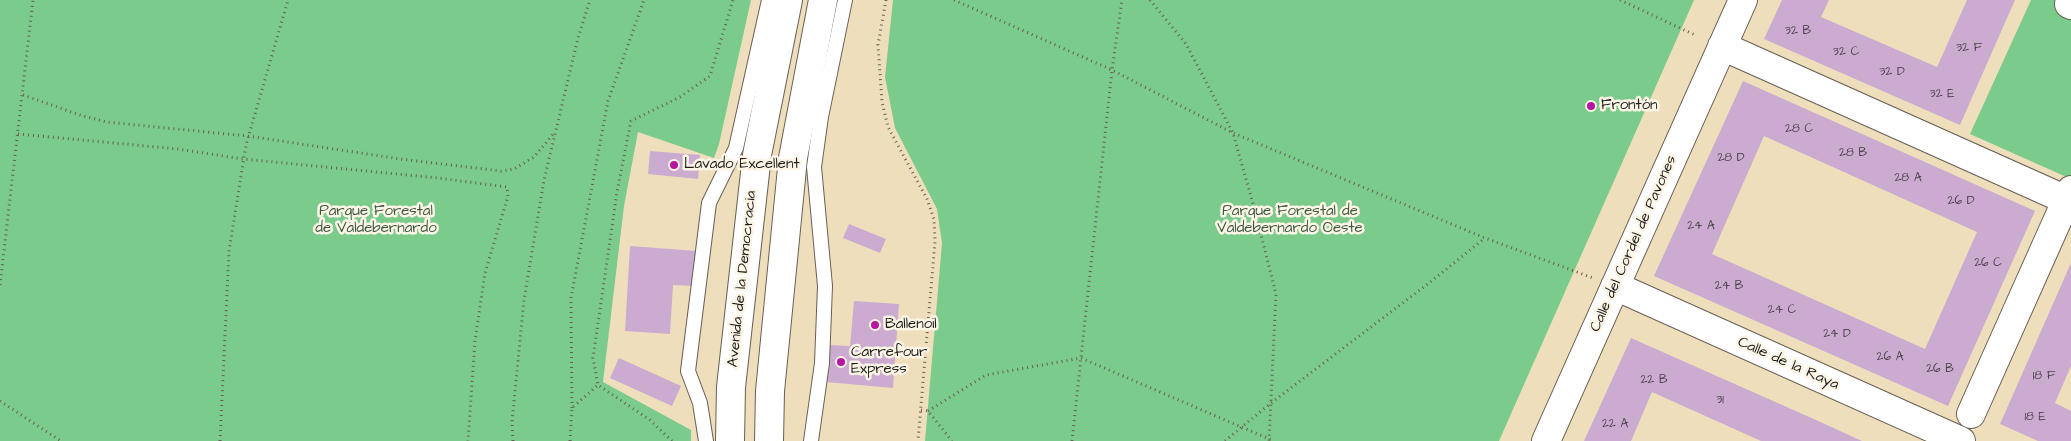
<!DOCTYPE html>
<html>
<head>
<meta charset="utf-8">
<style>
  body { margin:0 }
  canvas { display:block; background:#efdebc }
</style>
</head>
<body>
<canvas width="2071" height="441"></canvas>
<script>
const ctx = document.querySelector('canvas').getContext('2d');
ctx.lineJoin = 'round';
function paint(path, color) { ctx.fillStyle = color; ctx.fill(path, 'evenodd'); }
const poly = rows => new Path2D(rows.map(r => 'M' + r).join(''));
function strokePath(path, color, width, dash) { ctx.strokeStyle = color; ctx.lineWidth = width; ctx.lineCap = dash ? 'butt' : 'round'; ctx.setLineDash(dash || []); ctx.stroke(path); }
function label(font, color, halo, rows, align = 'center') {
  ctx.font = font + ' "Architects Daughter",sans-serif'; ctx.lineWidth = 5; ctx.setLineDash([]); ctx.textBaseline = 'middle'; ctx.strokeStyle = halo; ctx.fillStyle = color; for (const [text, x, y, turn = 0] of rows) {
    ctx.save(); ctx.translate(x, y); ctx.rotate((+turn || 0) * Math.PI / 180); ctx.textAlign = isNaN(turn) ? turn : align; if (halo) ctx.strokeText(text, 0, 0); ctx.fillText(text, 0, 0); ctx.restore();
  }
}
const green = poly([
  [0,0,751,0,719,144,714,158,638,132,624,206,603,382,691,430,691,441,0,441],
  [893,0,1694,0,1499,441,925,441,942,243,937,209,895,128,885,77],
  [2031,0,2071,0,2071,179,1970,134]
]);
const building = poly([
  [1782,0,1829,0,1821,17,1937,67,1967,0,2015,0,1960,125,1764,39],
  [1743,81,2035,211,1948,406,1654,276],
  [1764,136,1977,232,1925,349,1712,254],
  [650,151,700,155,698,179,648,174],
  [849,224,886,239,880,253,843,238],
  [630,246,697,251,694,286,673,285,670,334,625,331],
  [2071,263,2071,366,2055,403,2071,411,2071,441,2038,441,2000,424],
  [854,301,899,304,893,388,826,382,829,345,850,346],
  [1631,338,1816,420,1862,441,1761,441,1652,392,1631,441,1584,441],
  [619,358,681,386,672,406,610,378]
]);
const path = poly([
  [886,0,878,45,882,102,888,127,927,199,934,219,935,241,918,441],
  [954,0,1112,70,1233,133,1485,238,1593,278],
  [1150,0,1186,44,1233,133,1255,211,1276,294,1269,441],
  [1620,0,1695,35],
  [23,95,80,115,106,122,248,136,400,159,501,171,514,169,534,157,555,132],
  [18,134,178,149,243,159,438,178,507,187,508,196,485,273,475,341,468,441],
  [0,285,33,0],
  [0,401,61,441],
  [572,408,571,298,608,101,644,0],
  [921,410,928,411,952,441],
  [928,411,986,375,1081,358,1274,441],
  [220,441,229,251,246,145,288,0],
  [513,441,512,422,524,300,544,180,578,38,590,0],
  [570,441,572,408,598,385],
  [672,441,650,420,598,385,593,358,617,192,631,121,680,97,710,76,733,0],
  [1072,441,1112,70,1122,0],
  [1225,441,1271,403,1429,283,1485,238]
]);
const lane = poly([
  [706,441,700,403,688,371,709,203,736,148,769,0],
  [811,441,822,363,825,286,814,167,821,117,845,0]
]);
const street = poly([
  [2069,4,2071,5],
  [1722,46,2071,202],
  [1615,286,1961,441],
  [1971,414,2071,190],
  [1546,441,1743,0]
]);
const primary = poly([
  [730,441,731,387,757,155,788,0],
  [769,441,770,391,793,158,823,0]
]);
const markers = [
  [1591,106,5,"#b5179e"],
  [674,165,5,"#b5179e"],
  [875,325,5,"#b5179e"],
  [841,362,5,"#b5179e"]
];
const numberNames = [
  ["32 B",1798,31],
  ["32 F",1969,48],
  ["32 C",1846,52],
  ["32 D",1892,72],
  ["32 E",1942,94],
  ["28 C",1799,129],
  ["28 B",1853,153],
  ["28 D",1731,158],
  ["28 A",1908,178],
  ["26 D",1961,201],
  ["24 A",1701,226],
  ["26 C",1988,263],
  ["24 B",1729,286],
  ["24 C",1782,310],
  ["24 D",1837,334],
  ["26 A",1890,357],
  ["26 B",1940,369],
  ["18 F",2044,376],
  ["22 B",1654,380],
  ["31",1720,400],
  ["18 E",2035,417],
  ["22 A",1615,424]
];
const poiNames = [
  ["Frontón",1601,106],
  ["Lavado Excellent",684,165],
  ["Ballenoil",885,325],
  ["Carrefour",851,353],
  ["Express",851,370]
];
const parkNames = [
  ["Parque Forestal",376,212],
  ["de Valdebernardo",376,229],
  ["Parque Forestal de",1290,212],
  ["Valdebernardo Oeste",1290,229]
];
const streetNames = [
  ["Calle del Cordel de Pavones",1634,244,-66],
  ["Avenida de la Democracia",743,279,-84],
  ["Calle de la Raya",1788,364,24]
];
paint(green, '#7bcb8c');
paint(building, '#ccabd1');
strokePath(lane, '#666054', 16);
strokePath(street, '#666054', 30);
strokePath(primary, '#666054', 30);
strokePath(path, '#666054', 3, [1, 4]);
strokePath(lane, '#fff', 14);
strokePath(street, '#fff', 28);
strokePath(primary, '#fff', 28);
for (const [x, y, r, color] of markers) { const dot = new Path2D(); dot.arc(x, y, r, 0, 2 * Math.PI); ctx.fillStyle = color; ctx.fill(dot); strokePath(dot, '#fcf5e5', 2); }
label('12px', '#484049', null, numberNames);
label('15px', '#1c1c1c', '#fcf5e5', poiNames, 'left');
label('15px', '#3d5943', '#fcf5e5', parkNames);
label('15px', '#1c1c1c', '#fcf5e5', streetNames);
</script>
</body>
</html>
